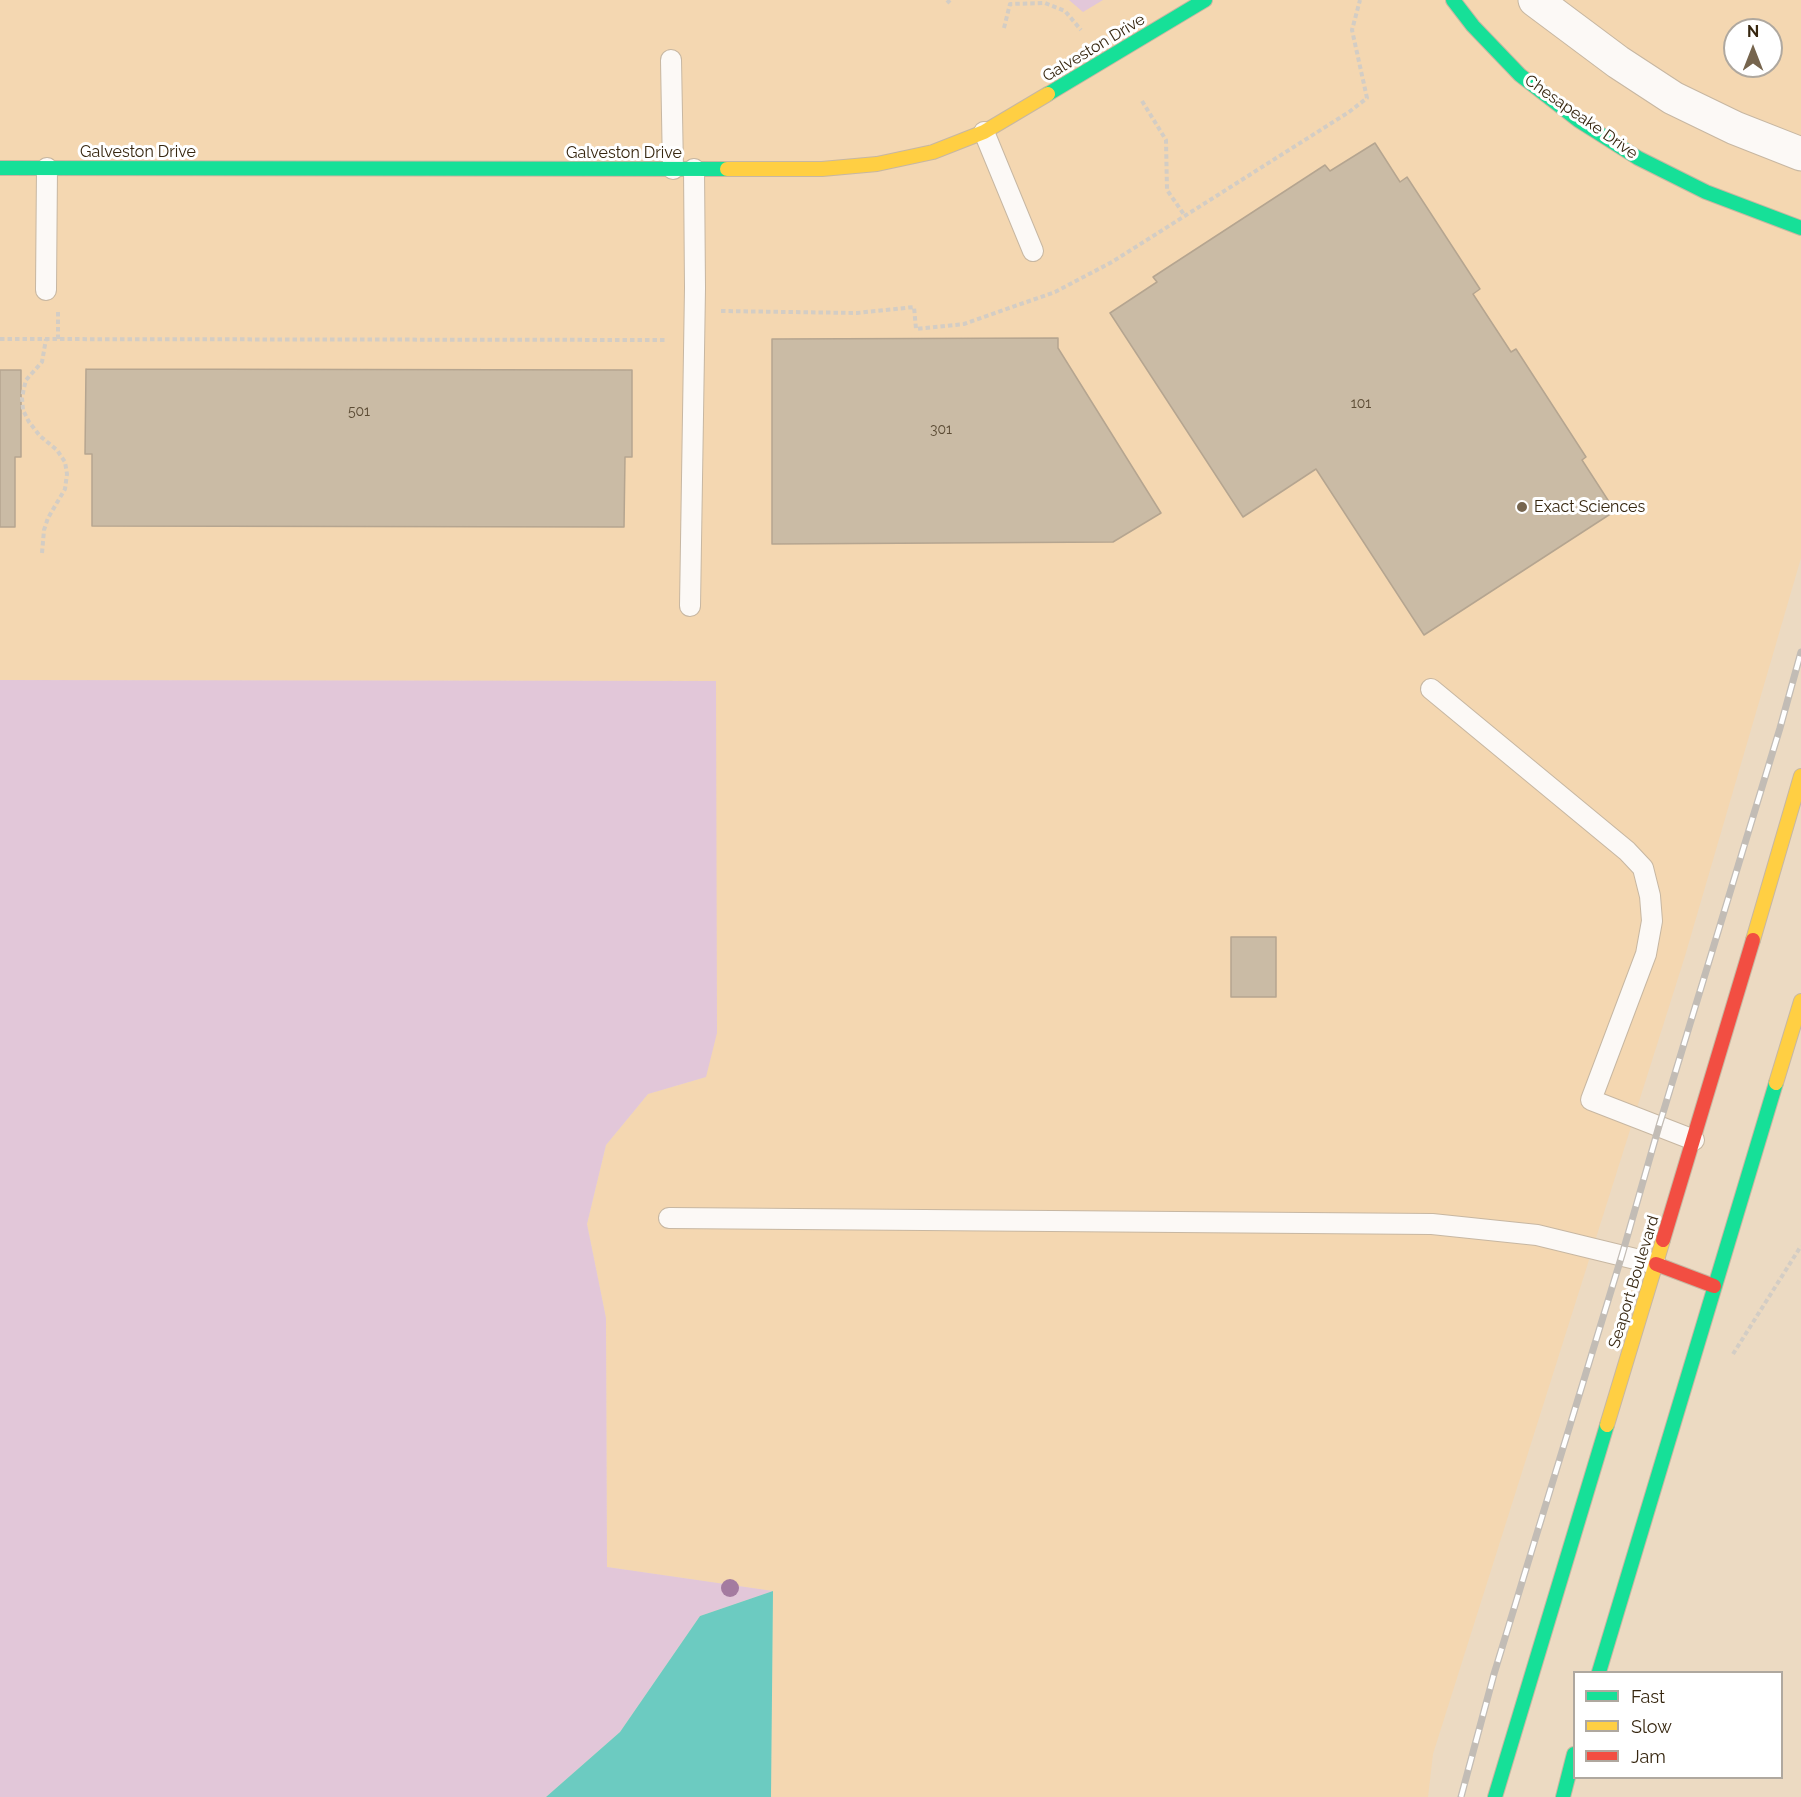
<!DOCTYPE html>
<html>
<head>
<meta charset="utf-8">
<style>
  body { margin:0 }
  #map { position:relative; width:1801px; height:1797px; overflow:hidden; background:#ecdac2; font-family:Raleway,sans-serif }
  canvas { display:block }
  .legend { position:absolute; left:1573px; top:1671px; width:210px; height:108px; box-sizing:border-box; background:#fff; border:2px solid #afa89f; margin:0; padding:8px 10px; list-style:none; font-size:18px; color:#36260f }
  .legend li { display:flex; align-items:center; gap:12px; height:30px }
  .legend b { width:30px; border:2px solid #afa89f }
  .north { position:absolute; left:1723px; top:18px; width:60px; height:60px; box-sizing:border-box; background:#fff; border:2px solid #afa89f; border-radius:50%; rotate:0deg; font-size:16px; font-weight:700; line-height:24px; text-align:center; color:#36260f }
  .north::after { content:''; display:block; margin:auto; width:21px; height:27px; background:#76654e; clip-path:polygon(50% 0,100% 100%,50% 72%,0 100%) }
</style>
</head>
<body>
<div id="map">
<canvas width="1801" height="1797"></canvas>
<ul class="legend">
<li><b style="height:8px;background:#16e098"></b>Fast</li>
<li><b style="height:8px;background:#ffcf43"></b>Slow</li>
<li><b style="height:8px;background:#f24e42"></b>Jam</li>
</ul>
<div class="north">N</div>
</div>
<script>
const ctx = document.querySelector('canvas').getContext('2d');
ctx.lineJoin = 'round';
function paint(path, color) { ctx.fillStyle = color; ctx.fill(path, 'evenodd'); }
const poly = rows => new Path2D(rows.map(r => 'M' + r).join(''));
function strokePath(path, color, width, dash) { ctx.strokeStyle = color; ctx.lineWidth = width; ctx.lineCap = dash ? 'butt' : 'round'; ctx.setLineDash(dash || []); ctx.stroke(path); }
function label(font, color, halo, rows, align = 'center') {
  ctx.font = font + ' Raleway,sans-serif'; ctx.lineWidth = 6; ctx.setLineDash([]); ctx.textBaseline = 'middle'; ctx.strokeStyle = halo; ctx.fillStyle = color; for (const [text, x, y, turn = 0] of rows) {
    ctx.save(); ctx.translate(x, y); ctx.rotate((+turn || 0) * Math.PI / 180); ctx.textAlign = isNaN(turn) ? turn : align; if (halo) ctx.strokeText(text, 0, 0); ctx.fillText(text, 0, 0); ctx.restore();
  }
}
const built = poly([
  [0,0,1801,0,1801,558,1685,956,1433,1754,1428,1797,771,1797,772,1591,607,1567,606,1318,587,1224,606,1145,648,1094,706,1077,715,681,0,680],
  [1735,30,1771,30,1771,66,1735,66]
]);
const green = poly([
  [1069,0,1103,0,1083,12],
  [0,680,716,681,717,1033,706,1077,648,1094,606,1145,587,1224,606,1318,607,1567,773,1591,700,1616,620,1732,546,1797,0,1797]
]);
const water = poly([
  [773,1591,771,1797,546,1797,620,1732,700,1616]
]);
const building = poly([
  [1375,143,1400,182,1407,177,1480,289,1473,294,1511,352,1516,349,1586,457,1582,460,1615,511,1424,635,1316,469,1243,517,1110,313,1157,282,1153,277,1325,165,1330,171,1375,143],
  [1058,338,1058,348,1161,513,1113,542,772,544,772,339,1058,338],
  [86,369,632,370,632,457,625,457,624,527,92,526,92,454,85,454,86,369],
  [0,370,21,370,21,457,15,457,15,527,0,527,0,370],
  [1231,937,1276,937,1276,997,1231,997,1231,937]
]);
const path = poly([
  [947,3,950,0],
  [1004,28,1010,4,1045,3,1065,11,1081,30],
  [1142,101,1166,140,1167,190,1185,216],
  [721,311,857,313,914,307,916,329,964,324,1055,292,1112,262,1349,112,1367,98,1352,30,1360,0],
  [58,312,58,339],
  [0,339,666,340],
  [42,553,44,530,48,518,65,489,67,474,65,462,57,450,40,436,29,422,23,410,22,398,24,388,26,380,42,362,46,339],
  [1733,1354,1801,1246]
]);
const lane = poly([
  [671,60,673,169],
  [984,132,1033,251],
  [46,290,47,168],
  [690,606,695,288,694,169],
  [1431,689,1627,851,1643,868,1650,896,1652,921,1646,954,1591,1100,1694,1140],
  [669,1218,1432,1224,1537,1235,1656,1264]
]);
const street = poly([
  [1535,0,1618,62,1673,98,1735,128,1801,154]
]);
const fast = poly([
  [1453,0,1473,26,1520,75,1578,120,1638,158,1706,192,1801,228],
  [1048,94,1205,0],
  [0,168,727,169],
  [1599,1672,1776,1083],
  [1495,1797,1607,1425],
  [1563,1797,1574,1754]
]);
const slow = poly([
  [727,169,822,169,877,164,933,152,984,132,1048,94],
  [1753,940,1801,776],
  [1776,1083,1801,1001],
  [1607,1425,1663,1240]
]);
const jam = poly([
  [1663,1240,1753,940],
  [1656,1264,1714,1286]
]);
const rail = poly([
  [1461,1797,1494,1674,1622,1255,1659,1126,1780,728,1801,652]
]);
const trees = [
  [730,1588]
];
const markers = [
  [1522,507,6,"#76654e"]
];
const numberNames = [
  ["101",1361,404],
  ["501",359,412],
  ["301",941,430]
];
const streetNames = [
  ["Galveston Drive",1094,48,-31],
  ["Chesapeake Drive",1581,117,35],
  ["Galveston Drive",138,152],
  ["Galveston Drive",624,153],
  ["Seaport Boulevard",1634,1282,-73]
];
const poiNames = [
  ["Exact Sciences",1534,507]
];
paint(built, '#f4d7b1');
paint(green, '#e2c7d9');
paint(water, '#6ccbc1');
paint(building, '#cabba5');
strokePath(building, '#b5a590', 1.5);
strokePath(lane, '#c7b7a2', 22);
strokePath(street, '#c7b7a2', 35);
strokePath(fast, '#c7b7a2', 16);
strokePath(slow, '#c7b7a2', 16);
strokePath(jam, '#c7b7a2', 16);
strokePath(path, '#d3cdc5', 4, [4.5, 3]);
strokePath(lane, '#fcf9f6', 20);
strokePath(street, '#fcf9f6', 33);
strokePath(fast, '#16e098', 14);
strokePath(slow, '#ffcf43', 14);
strokePath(jam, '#f24e42', 14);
strokePath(rail, '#c2bcb5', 7);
strokePath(rail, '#fff', 4.5, [14]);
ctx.fillStyle = '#a47ba0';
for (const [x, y] of trees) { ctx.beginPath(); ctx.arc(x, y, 9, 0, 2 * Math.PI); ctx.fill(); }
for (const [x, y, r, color] of markers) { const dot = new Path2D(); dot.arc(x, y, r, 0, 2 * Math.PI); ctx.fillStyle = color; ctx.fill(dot); strokePath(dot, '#fff', 2); }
label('14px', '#5b4b34', null, numberNames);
label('16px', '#36260f', '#fff', streetNames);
label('16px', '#36260f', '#fff', poiNames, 'left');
</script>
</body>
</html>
